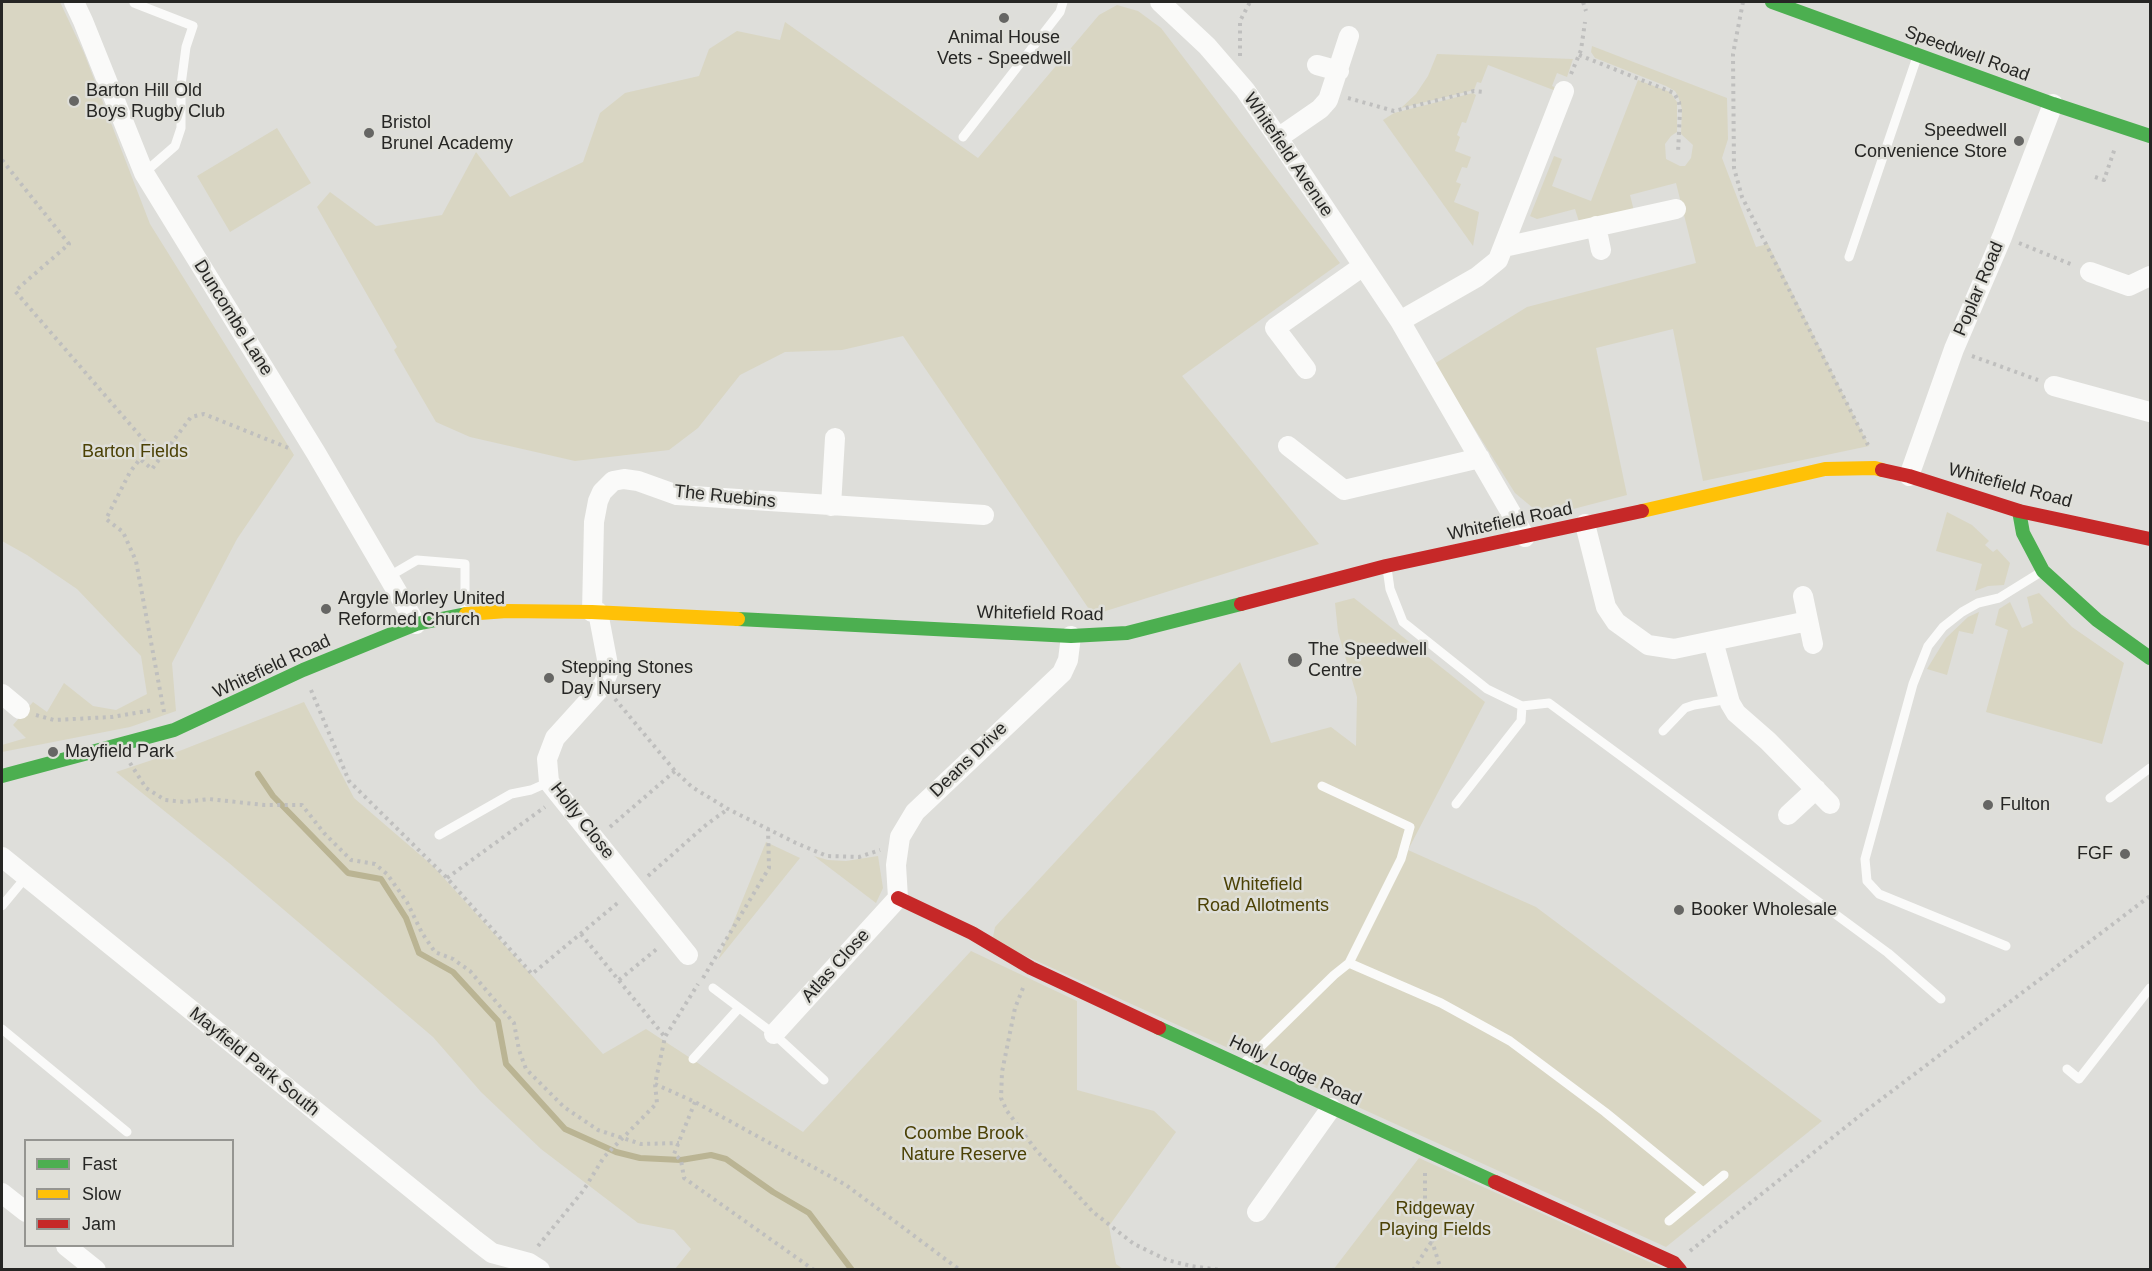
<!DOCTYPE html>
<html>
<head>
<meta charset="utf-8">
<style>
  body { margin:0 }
  #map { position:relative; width:2152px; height:1271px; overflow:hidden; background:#dededa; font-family:Arial,sans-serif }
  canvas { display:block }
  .frame { position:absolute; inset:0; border:3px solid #262624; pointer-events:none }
  .legend { position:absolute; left:24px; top:1139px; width:210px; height:108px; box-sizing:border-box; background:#dfdfd9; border:2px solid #959591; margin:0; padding:8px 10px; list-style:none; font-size:18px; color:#262624 }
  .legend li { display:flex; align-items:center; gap:12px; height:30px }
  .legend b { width:30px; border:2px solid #959591 }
</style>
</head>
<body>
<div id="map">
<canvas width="2152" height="1271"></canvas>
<div class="frame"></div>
<ul class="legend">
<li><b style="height:8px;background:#4caf50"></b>Fast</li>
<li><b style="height:8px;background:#ffc107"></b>Slow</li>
<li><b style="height:8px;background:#c62828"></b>Jam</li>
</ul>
</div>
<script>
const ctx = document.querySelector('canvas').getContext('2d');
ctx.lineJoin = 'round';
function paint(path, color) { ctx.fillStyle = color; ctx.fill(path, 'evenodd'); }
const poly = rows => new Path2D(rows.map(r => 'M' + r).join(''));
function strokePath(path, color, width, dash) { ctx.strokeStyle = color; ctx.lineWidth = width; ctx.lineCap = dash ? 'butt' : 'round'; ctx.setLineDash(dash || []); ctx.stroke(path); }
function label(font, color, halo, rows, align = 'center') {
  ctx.font = font + ' Arial,sans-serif'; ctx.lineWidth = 5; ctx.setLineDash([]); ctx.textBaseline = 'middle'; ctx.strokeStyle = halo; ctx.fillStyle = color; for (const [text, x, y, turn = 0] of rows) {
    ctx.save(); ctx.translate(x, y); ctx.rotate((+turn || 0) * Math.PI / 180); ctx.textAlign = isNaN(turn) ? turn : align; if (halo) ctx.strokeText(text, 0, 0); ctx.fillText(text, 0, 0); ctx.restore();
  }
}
const green = poly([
  [2,2,60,2,84,53,150,224,294,455,237,539,172,663,176,711,130,727,2,752,2,745,26,738,13,725,33,702,47,712,64,683,93,706,116,710,147,694,141,656,77,589,27,555,2,541],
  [1117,5,1138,11,1161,28,1340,263,1182,376,1319,544,1093,615,903,336,842,350,785,352,740,375,698,428,669,450,575,461,470,437,436,422,394,350,397,347,317,207,330,192,376,226,442,215,476,152,510,197,583,162,600,113,625,93,699,76,709,49,737,31,780,40,785,22,978,158,1099,15],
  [1592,46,1727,98,1728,139,1722,158,1756,247,1768,244,1869,446,1703,481,1673,329,1596,348,1627,495,1554,514,1533,508,1515,493,1434,364,1527,307,1696,263,1676,183,1630,195,1634,211,1580,225,1575,209,1537,219,1530,216,1554,156,1562,159,1552,186,1591,201,1638,80,1670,92,1677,102,1677,132,1671,136,1665,144,1666,159,1680,166,1685,166,1691,158,1693,145,1681,134,1682,109,1678,96,1675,91,1666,86,1595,58,1591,52],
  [1437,54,1573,59,1567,77,1557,73,1552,86,1562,90,1556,91,1488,65,1481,83,1477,82,1474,90,1401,108,1416,94,1428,76],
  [1473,93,1476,95,1466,123,1462,122,1457,135,1460,137,1455,151,1471,157,1467,168,1462,167,1456,182,1461,184,1454,202,1479,212,1473,246,1383,120,1394,113],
  [277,128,311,183,230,232,197,176],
  [1947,512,1972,525,1989,541,1985,545,1993,552,1997,549,2010,563,2004,585,1988,586,1975,591,1982,564,1936,551],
  [2039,593,2072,627,2124,663,2102,744,1986,712,2008,630,1995,625,1999,609,2010,602,2022,628,2033,623,2027,597],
  [1354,598,1485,702,1408,850,1536,907,1822,1121,1666,1247,1006,947,993,937,995,927,1240,662,1271,743,1331,727,1356,746,1357,697,1338,632,1335,603],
  [1979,612,1973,634,1959,631,1947,675,1927,669,1946,638,1968,617],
  [304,702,354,798,433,866,603,1054,646,1029,803,1132,971,951,1077,1001,1077,1090,1154,1111,1176,1132,1109,1226,1116,1264,1123,1269,675,1269,691,1249,674,1230,638,1223,541,1149,481,1092,433,1037,229,863,116,772,182,750],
  [766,842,800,858,718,960],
  [814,856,828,860,846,861,878,856,883,888,876,903],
  [1419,1158,1667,1270,1333,1270]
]);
const stream = poly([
  [258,774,273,796,348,873,381,879,406,918,419,953,453,972,498,1021,506,1064,565,1129,616,1152,640,1158,681,1160,711,1155,726,1159,773,1192,809,1213,852,1270]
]);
const path = poly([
  [1583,2,1586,11],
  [1743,2,1733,54,1734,168,1742,197,1868,445],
  [1579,55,1674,93,1679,102,1680,110,1678,154],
  [1240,56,1240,21,1250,2],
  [1571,74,1581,50,1585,22],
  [1348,98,1394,111,1474,91,1484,92],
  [2,160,69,244,15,291,160,459],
  [2095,177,2104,180,2115,148],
  [2019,243,2073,265],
  [1972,356,2038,380],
  [311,690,349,781,447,878,532,974,620,901],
  [615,699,675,771,692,787,728,809,796,843,827,856,859,857,880,850],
  [164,712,136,561,123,532,106,519,130,472,140,459,152,469,191,417,204,414,291,449],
  [36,715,54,720,112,717,153,710],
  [130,763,146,788,165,800,184,802,209,799,264,805,302,805,324,833,351,860,375,864,387,874,407,902,422,933,435,952,453,959,470,971,514,1023,519,1050,526,1069,564,1107,598,1130,641,1144,679,1143],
  [610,827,675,771],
  [648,876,707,824,728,809],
  [447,878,545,807],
  [581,934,665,1037],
  [703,978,769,868,768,829],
  [619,980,658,948],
  [1023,988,1015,1008,1002,1072,1001,1098,1007,1111,1036,1150,1093,1212,1134,1244,1167,1260,1191,1266,1220,1270],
  [655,1084,695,1102,846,1185,960,1270],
  [695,1102,674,1154,681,1160,684,1178,814,1270],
  [1425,1173,1425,1209,1432,1241,1441,1270],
  [538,1246,583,1191,604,1157,657,1103,655,1084,665,1037,698,984],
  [1690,1251,1867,1110,2150,896],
  [1413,1270,1432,1241]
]);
const lane = poly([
  [134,3,193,26,186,47,181,85,181,128,175,146,144,173],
  [963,137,1060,12,1063,2],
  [1849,257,1917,57],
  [1387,568,1390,589,1403,622,1487,689,1522,706,1549,703,1888,953,1941,999],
  [388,577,417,560,465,564,465,611],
  [1663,731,1685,708,1694,705,1729,699],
  [2110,798,2150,768],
  [1456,804,1521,721,1522,706],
  [439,835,511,794,531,790,549,782],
  [2,906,26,877],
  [2006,946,1879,894,1867,881,1865,859,1913,684,1928,646,1943,627,1962,612,1978,603,1999,598,2041,572],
  [1349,963,1441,1003,1510,1041,1605,1112,1703,1192],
  [713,988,774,1034,824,1080],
  [2,1029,127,1132],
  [693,1059,739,1008],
  [1243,1064,1334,975,1349,963,1401,859,1410,827,1322,786],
  [2067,1069,2079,1079,2150,988],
  [1669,1221,1724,1175]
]);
const street = poly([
  [74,2,83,21,144,173,316,453,416,624],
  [1160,2,1207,46,1245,90,1278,138,1400,321,1525,537],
  [1317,65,1339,71],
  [1278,138,1320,109,1328,100,1349,36],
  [1596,226,1601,250],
  [1504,247,1676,209],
  [2090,272,2129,286,2150,276],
  [1400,321,1477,277,1498,260,1564,91],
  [1306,369,1275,328,1363,266],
  [2054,386,2150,412],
  [1288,446,1344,490,1480,458],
  [1909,476,1954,349,2002,237,2053,104],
  [831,506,835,438],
  [1585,524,1606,607,1616,622,1648,645,1674,649,1808,621],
  [1803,596,1813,644],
  [592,612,594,522,598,501,602,492,613,481,624,479,638,481,677,495,984,515],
  [598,612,609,670,603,685,555,738,547,759,549,782,688,955],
  [1713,641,1730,703,1736,713,1768,741,1830,804],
  [2,694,20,709],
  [1788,815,1816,789],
  [2,857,475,1240,492,1253,529,1263,540,1270],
  [774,1034,898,898,896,865,900,837,915,812,1062,673,1068,660,1071,636],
  [2,1193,26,1212],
  [1257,1212,1331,1108],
  [66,1246,96,1270]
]);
const fast = poly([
  [1772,2,2053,104,2150,136],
  [2019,511,2023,533,2043,571,2097,620,2150,658],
  [738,619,1071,636,1127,633,1241,604],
  [2,776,174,730,303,670,416,624,466,614],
  [1159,1028,1495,1182]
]);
const slow = poly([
  [1642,511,1825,469,1875,468,1882,470],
  [466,614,507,611,592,612,738,619]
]);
const jam = poly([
  [1882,470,1909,476,2019,511,2150,539],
  [1241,604,1386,566,1642,511],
  [898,898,972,933,1031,968,1159,1028],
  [1495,1182,1674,1263,1680,1270]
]);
const markers = [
  [1004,18,6,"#666664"],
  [74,101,6,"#666664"],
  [369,133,6,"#666664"],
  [2019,141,6,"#666664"],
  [326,609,6,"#666664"],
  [1295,660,8,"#666664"],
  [549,678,6,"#666664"],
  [53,752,6,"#666664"],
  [1988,805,6,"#666664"],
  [2125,854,6,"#666664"],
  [1679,910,6,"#666664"]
];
const poiNames = [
  ["Animal House",1004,38,"center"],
  ["Vets - Speedwell",1004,59,"center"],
  ["Barton Hill Old",86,91],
  ["Boys Rugby Club",86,112],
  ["Bristol",381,123],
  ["Brunel Academy",381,144],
  ["Speedwell",2007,131,"right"],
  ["Convenience Store",2007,152,"right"],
  ["Argyle Morley United",338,599],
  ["Reformed Church",338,620],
  ["The Speedwell",1308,650],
  ["Centre",1308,671],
  ["Stepping Stones",561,668],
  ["Day Nursery",561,689],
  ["Mayfield Park",65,752],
  ["Fulton",2000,805],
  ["FGF",2113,854,"right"],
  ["Booker Wholesale",1691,910]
];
const streetNames = [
  ["Speedwell Road",1967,54,20],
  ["Whitefield Avenue",1288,155,56],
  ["Poplar Road",1979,289,-67],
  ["Duncombe Lane",233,318,58],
  ["Whitefield Road",2010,486,15],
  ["The Ruebins",725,497,6],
  ["Whitefield Road",1510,522,-12],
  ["Whitefield Road",1040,614,1],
  ["Whitefield Road",272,667,-25],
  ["Deans Drive",969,760,-44],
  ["Holly Close",582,821,52],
  ["Atlas Close",836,966,-48],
  ["Mayfield Park South",254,1062,39],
  ["Holly Lodge Road",1295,1071,25]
];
const parkNames = [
  ["Barton Fields",135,452],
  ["Whitefield",1263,885],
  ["Road Allotments",1263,906],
  ["Coombe Brook",964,1134],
  ["Nature Reserve",964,1155],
  ["Ridgeway",1435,1209],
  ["Playing Fields",1435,1230]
];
paint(green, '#d9d6c3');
strokePath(stream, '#bab493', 6);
strokePath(path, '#bfbfbe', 4, [3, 4.5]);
strokePath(lane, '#fafaf9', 9);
strokePath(street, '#fafaf9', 20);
strokePath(fast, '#4caf50', 14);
strokePath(slow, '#ffc107', 14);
strokePath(jam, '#c62828', 14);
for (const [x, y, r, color] of markers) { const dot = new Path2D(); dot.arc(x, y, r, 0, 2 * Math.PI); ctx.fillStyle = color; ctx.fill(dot); strokePath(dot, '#dfdfd9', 2); }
label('18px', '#262624', '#dfdfd9', poiNames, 'left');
label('18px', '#262624', '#dfdfd9', streetNames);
label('18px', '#4b4105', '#dfdfd9', parkNames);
</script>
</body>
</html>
